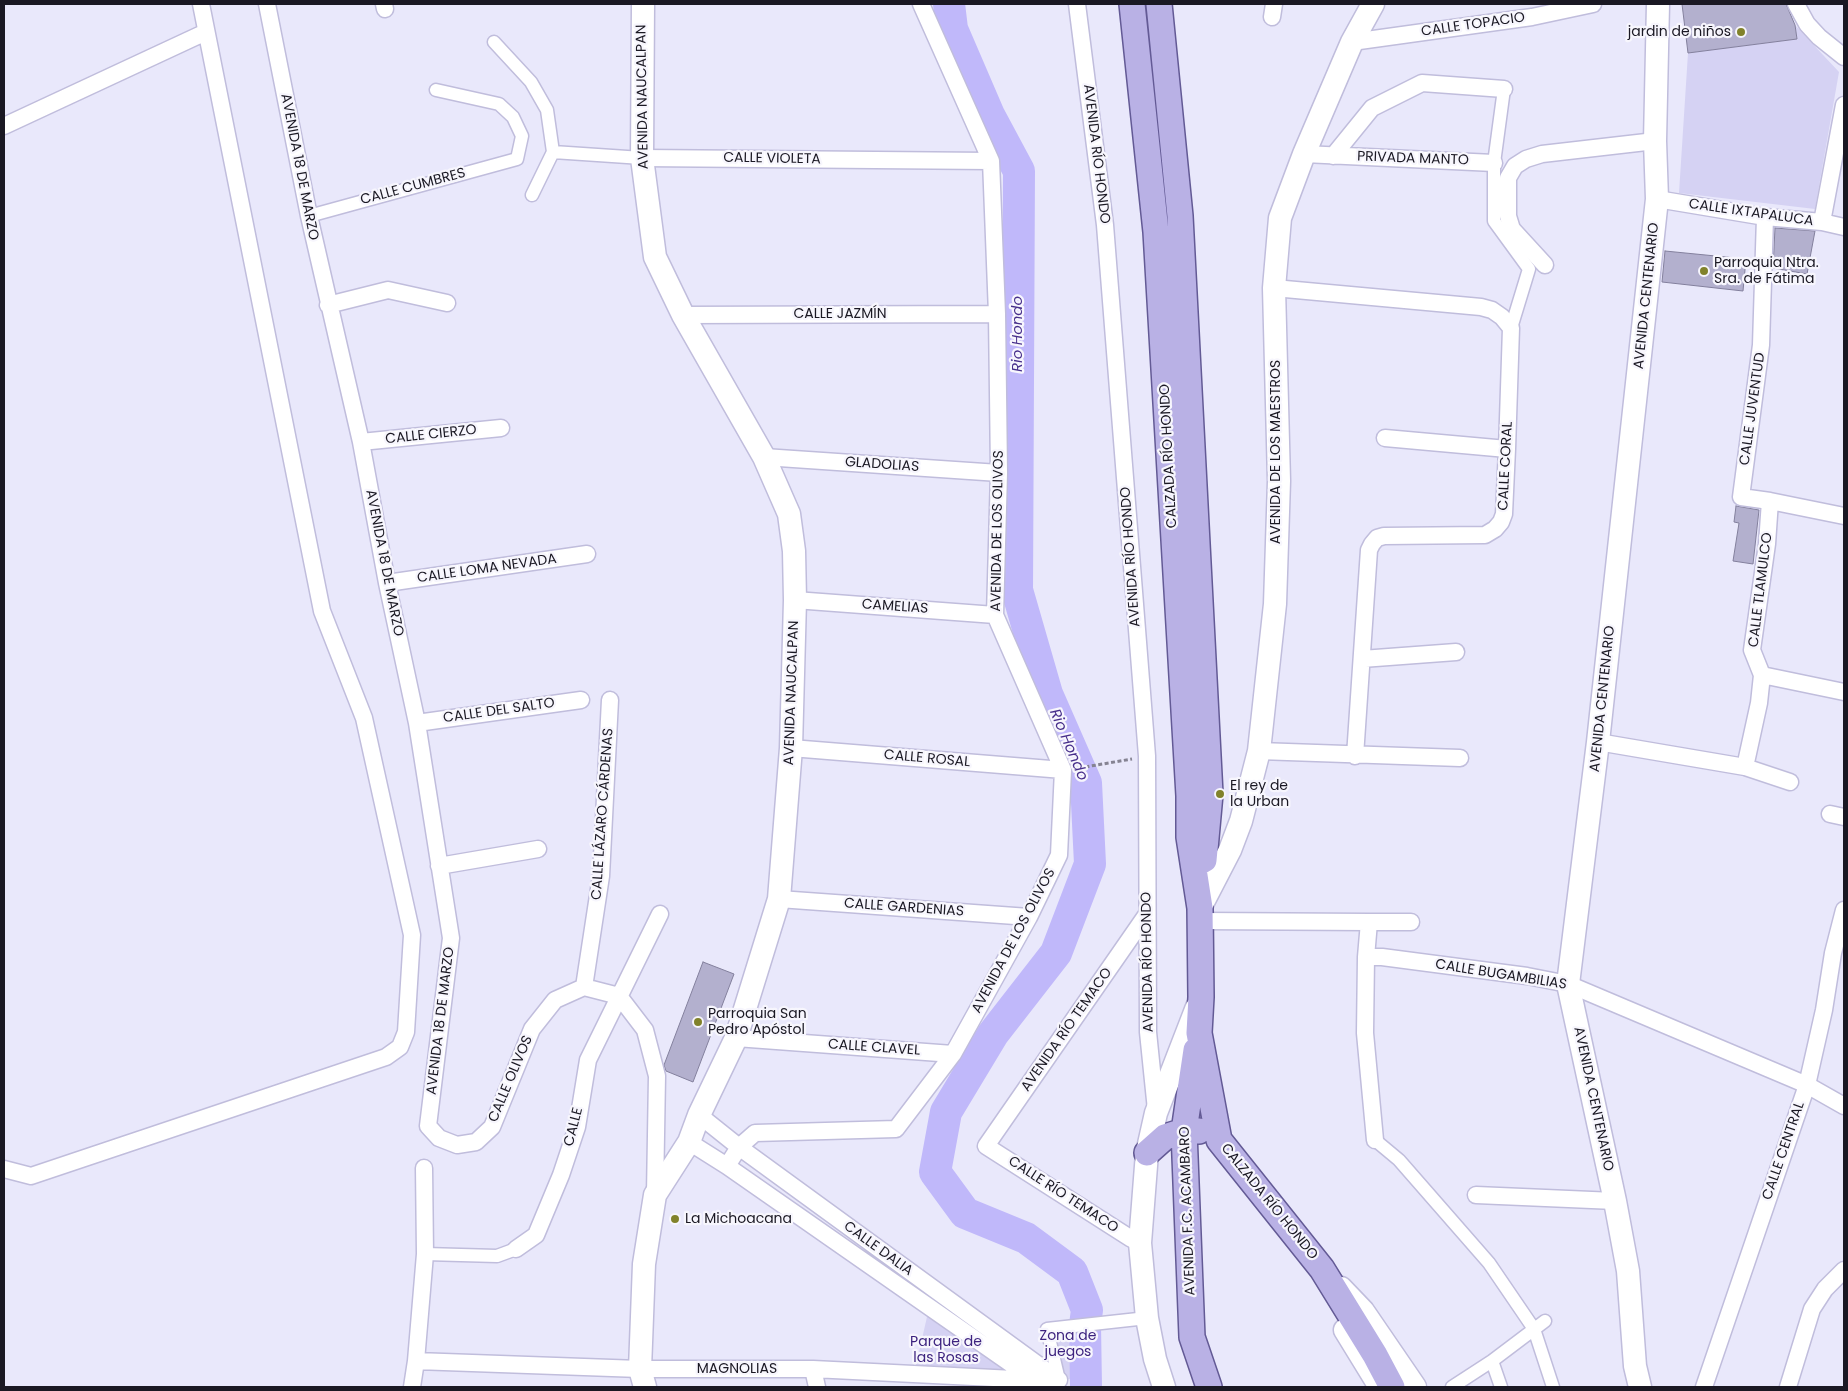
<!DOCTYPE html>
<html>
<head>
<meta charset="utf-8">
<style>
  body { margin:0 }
  #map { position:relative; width:1848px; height:1391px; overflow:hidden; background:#e9e8fb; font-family:Poppins,sans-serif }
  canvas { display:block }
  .frame { position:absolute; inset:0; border:5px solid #1a1823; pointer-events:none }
</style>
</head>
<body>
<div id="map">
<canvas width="1848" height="1391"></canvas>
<div class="frame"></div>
</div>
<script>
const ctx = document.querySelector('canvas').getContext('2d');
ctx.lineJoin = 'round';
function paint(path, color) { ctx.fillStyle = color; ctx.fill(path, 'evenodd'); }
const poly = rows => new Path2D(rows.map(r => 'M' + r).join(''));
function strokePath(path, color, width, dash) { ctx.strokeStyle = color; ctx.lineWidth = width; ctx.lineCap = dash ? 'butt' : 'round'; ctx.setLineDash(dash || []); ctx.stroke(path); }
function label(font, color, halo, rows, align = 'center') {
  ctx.font = font + ' Poppins,sans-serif'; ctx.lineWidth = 4.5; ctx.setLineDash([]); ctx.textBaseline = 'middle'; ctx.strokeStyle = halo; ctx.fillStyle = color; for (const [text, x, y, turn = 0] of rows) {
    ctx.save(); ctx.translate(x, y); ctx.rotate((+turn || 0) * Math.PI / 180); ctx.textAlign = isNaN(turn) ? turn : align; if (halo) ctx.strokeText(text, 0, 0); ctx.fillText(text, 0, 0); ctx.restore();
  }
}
const green = poly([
  [1795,25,1839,72,1815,209,1679,193,1688,53,1797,39],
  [929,1308,1034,1380,914,1374],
  [1085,1325,1086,1377,1059,1380,1047,1329]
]);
const river = poly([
  [949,4,952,29,989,115,1019,171,1017,590,1047,694,1086,783,1090,864,1056,953,993,1034,946,1112,935,1172,965,1213,1026,1238,1072,1272,1087,1310,1085,1325,1086,1387]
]);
const building = poly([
  [1682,4,1786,4,1795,25,1797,39,1688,53,1682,4],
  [1775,228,1815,231,1807,274,1773,268,1775,228],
  [1665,251,1746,259,1743,291,1662,282,1665,251],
  [1736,506,1759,510,1753,564,1733,561,1739,523,1734,522,1736,506],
  [703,962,734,974,693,1082,666,1071,664,1065,703,962]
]);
const path = poly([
  [1079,768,1132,759]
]);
const pedestrian = poly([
  [494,42,531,82,547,110,553,152,532,195],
  [1504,89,1494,163,1494,221,1529,269,1511,328],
  [553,152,642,158],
  [309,216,517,159,522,136,513,117,499,104,436,90],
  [1375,1140,1399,1160,1489,1263,1534,1329,1553,1387],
  [425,1254,497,1256,516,1249],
  [1492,1361,1501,1387],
  [1059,1380,1047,1329,1147,1318],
  [1452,1387,1492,1361,1545,1321]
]);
const minor = poly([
  [267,4,309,216,361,442,387,583,417,723,451,938,428,1126,439,1138,457,1145,476,1142,492,1127,532,1029,555,1000,584,987,619,996,645,1030,657,1076,655,1194],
  [384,4,385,9],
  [1077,4,1105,225,1147,756,1148,1032,1156,1110],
  [1796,4,1807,24,1819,37,1844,57],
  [1272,17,1274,4],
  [1352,42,1532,17,1593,4],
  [4,126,206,32],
  [1304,154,1494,163],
  [1333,156,1372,108,1422,83,1504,89],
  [642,158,991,161],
  [1657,199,1765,217,1822,222,1844,227],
  [1765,217,1761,345,1741,497,1770,501,1844,516],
  [1822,222,1844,105],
  [1545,265,1512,229,1508,216,1508,178,1515,166,1526,159,1542,154,1655,141],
  [1274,288,1481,307,1492,310,1502,317,1511,328,1507,449,1504,514,1501,522,1495,529,1485,535,1384,536,1377,538,1372,544,1369,550,1355,756],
  [328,305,388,290,447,303],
  [683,315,997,314],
  [1385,438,1507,449],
  [361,442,501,428],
  [764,457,999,473],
  [387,583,587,554],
  [795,600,995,615],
  [1362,659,1456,652],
  [1762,675,1844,692],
  [417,723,581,700],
  [1598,742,1745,767,1790,782],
  [791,748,1063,770],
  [1259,751,1460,758],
  [1745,767,1759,703,1762,675,1752,650,1767,544,1770,501],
  [1830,814,1844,817],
  [439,866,538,849],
  [779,899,1029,917],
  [1200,921,1369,922,1366,957,1382,957,1527,976,1568,984,1807,1085,1844,1106],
  [1369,922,1411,922],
  [1366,957,1365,1033,1375,1140],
  [584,987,601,876,610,700],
  [736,1038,953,1054],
  [699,1115,739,1147,1059,1380],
  [689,1142,727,1166,1034,1380],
  [727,1166,739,1147,755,1133,896,1129,953,1054,1029,917,1059,855,1063,770,995,615,999,473,997,314,991,161,921,4],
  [4,1169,31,1176,386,1057,400,1047,406,1032,412,935,364,718,322,611,201,4],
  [1476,1195,1615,1201],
  [1140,1243,1130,1238,986,1146,1147,914],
  [516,1249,536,1235,561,1175,577,1127,588,1060,660,914],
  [416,1361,640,1369,813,1369,1034,1380,1059,1380],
  [813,1369,817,1387],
  [412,1387,416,1361,425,1254,424,1168],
  [1704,1387,1807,1085,1824,1010,1833,953,1844,910],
  [1788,1387,1812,1309,1825,1289,1844,1270]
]);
const secondary = poly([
  [643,4,642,158,655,257,683,315,764,457,789,514,794,551,795,600,791,748,779,899,736,1038,699,1115,689,1142,655,1195,644,1264,640,1369,645,1387],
  [1200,908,1230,850,1241,821,1259,751,1275,604,1279,481,1274,288,1280,218,1304,154,1352,42,1373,4],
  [1341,1288,1363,1311,1415,1387],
  [1345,1330,1380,1387],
  [1164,1387,1155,1359,1147,1318,1140,1243,1147,1153,1156,1113,1197,1007],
  [1640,1387,1635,1366,1628,1271,1615,1201,1568,984,1598,742,1657,199,1655,141,1658,4]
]);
const primary = poly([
  [1132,4,1156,232,1189,796,1189,837,1200,908,1201,997,1199,1033,1219,1140,1322,1269,1375,1355,1392,1387],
  [1159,4,1180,216,1210,794,1204,860],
  [1196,1050,1184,1131,1192,1337,1209,1387],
  [1147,1153,1165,1137,1184,1131,1199,1131]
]);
const markers = [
  [1741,32,5,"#81822b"],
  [1704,271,5,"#81822b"],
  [1220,794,5,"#81822b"],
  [698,1022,5,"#81822b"],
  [675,1219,5,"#81822b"]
];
const streetNames = [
  ["CALLE TOPACIO",1473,25,-8],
  ["AVENIDA NAUCALPAN",643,97,-91],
  ["AVENIDA RÍO HONDO",1096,154,83],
  ["CALLE VIOLETA",772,159,1],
  ["PRIVADA MANTO",1413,159,2],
  ["AVENIDA 18 DE MARZO",299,167,79],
  ["CALLE CUMBRES",413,187,-15],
  ["CALLE IXTAPALUCA",1751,213,8],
  ["AVENIDA CENTENARIO",1647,296,-84],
  ["CALLE JAZMÍN",840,314],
  ["CALLE JUVENTUD",1753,409,-82],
  ["CALLE CIERZO",431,435,-6],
  ["AVENIDA DE LOS MAESTROS",1276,452,-90],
  ["CALZADA RÍO HONDO",1169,456,-93],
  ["GLADOLIAS",882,465,4],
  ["CALLE CORAL",1506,466,-87],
  ["AVENIDA DE LOS OLIVOS",998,531,-89],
  ["AVENIDA RÍO HONDO",1131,557,-94],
  ["AVENIDA 18 DE MARZO",384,563,79],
  ["CALLE LOMA NEVADA",487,569,-8],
  ["CALLE TLAMULCO",1761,590,-83],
  ["CAMELIAS",895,607,4],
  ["AVENIDA NAUCALPAN",792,693,-88],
  ["AVENIDA CENTENARIO",1603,699,-84],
  ["CALLE DEL SALTO",499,711,-8],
  ["CALLE ROSAL",927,759,5],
  ["CALLE LÁZARO CÁRDENAS",603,814,-86],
  ["CALLE GARDENIAS",904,908,4],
  ["AVENIDA DE LOS OLIVOS",1014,941,-62],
  ["AVENIDA RÍO HONDO",1148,962,-91],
  ["CALLE BUGAMBILIAS",1501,975,9],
  ["AVENIDA 18 DE MARZO",441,1021,-83],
  ["AVENIDA RÍO TEMACO",1067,1030,-55],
  ["CALLE CLAVEL",874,1048,4],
  ["CALLE OLIVOS",511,1079,-67],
  ["AVENIDA CENTENARIO",1593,1099,78],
  ["CALLE",574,1127,-76],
  ["CALLE CENTRAL",1784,1151,-71],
  ["CALLE RÍO TEMACO",1063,1195,33],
  ["CALZADA RÍO HONDO",1269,1202,51],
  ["AVENIDA F.C. ACAMBARO",1188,1211,-92],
  ["CALLE DALIA",878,1249,36],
  ["MAGNOLIAS",737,1369]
];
const poiNames = [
  ["jardin de niños",1731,32,"right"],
  ["Parroquia Ntra.",1714,263],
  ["Sra. de Fátima",1714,279],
  ["El rey de",1230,786],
  ["la Urban",1230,802],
  ["Parroquia San",708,1014],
  ["Pedro Apóstol",708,1030],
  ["La Michoacana",685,1219]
];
const parkNames = [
  ["Zona de",1068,1336],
  ["juegos",1068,1352],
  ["Parque de",946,1342],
  ["las Rosas",946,1358]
];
const waterNames = [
  ["Rio Hondo",1018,334,-90],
  ["Rio Hondo",1068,745,67]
];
paint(green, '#d5d2f3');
strokePath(river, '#c0b8fa', 32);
paint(building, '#b3b0ce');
strokePath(building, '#83809d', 1);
strokePath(pedestrian, '#c0bddc', 15);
strokePath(minor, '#c0bddc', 19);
strokePath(secondary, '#c0bddc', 25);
strokePath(primary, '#635a95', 28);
strokePath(path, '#858392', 3, [4, 2.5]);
strokePath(pedestrian, '#fff', 12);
strokePath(minor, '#fff', 16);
strokePath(secondary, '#fff', 22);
strokePath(primary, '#b9b1e5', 25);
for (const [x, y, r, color] of markers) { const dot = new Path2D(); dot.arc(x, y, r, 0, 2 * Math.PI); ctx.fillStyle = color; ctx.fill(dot); strokePath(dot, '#f7f6fd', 2); }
label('14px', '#1a1823', '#f7f6fd', streetNames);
label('14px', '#1a1823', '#f7f6fd', poiNames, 'left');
label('14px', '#3d237f', '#f7f6fd', parkNames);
label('italic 15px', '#472f8b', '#f7f6fd', waterNames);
</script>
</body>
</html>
